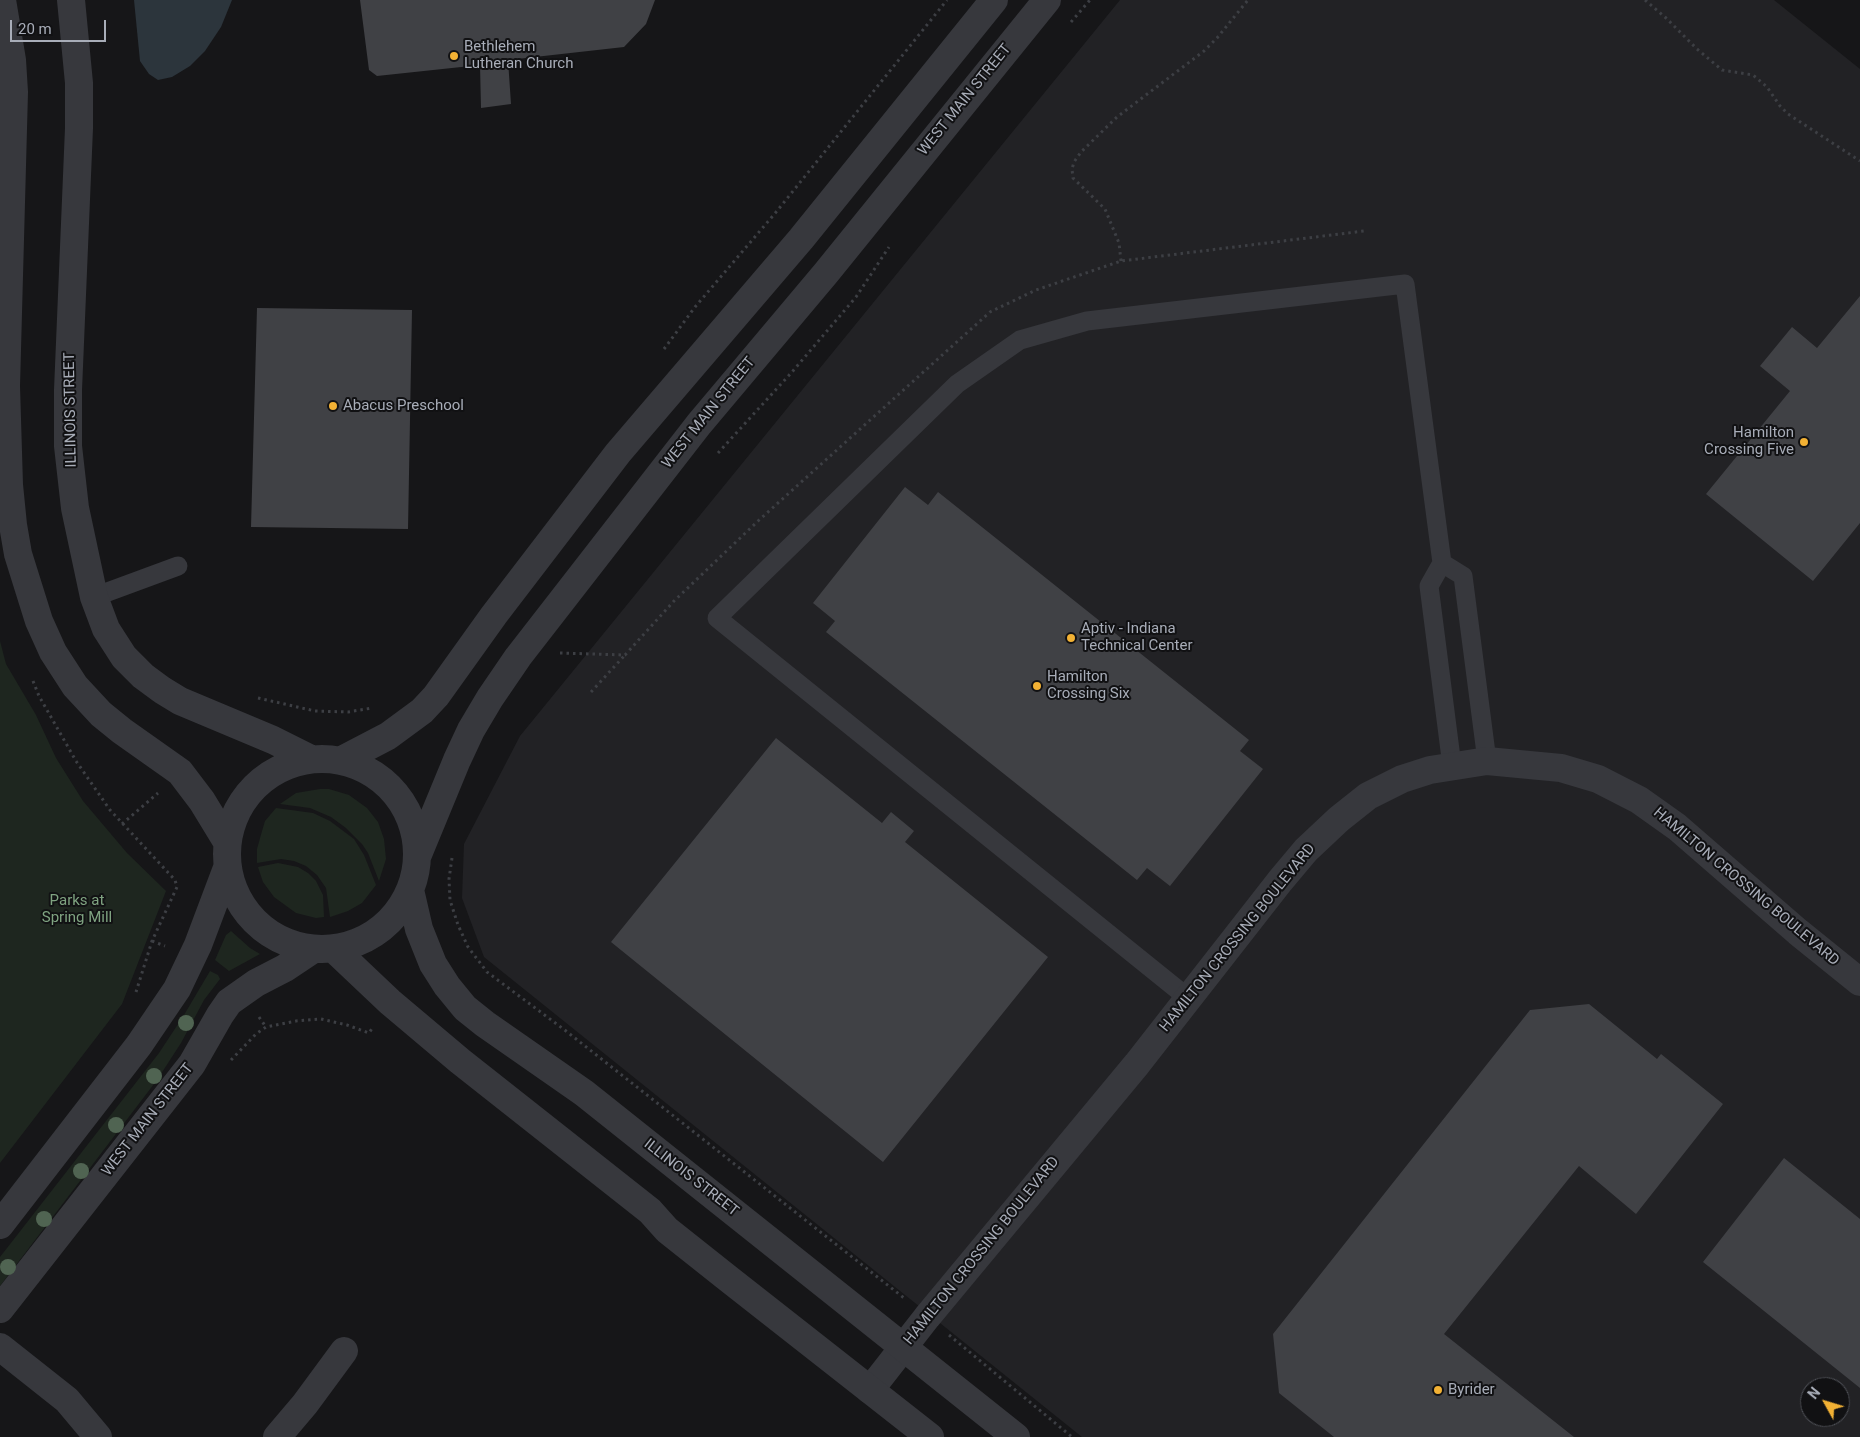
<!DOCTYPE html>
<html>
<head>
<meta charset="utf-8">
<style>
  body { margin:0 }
  #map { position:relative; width:1860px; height:1437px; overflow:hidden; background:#161618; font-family:Roboto,sans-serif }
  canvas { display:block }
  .north { position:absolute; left:1800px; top:1377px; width:50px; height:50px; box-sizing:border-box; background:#111113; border:1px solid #4d4f55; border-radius:50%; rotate:309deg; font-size:14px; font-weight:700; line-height:20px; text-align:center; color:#a8adb8 }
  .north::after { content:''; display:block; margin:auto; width:18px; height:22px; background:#f2b134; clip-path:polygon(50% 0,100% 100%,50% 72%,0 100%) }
  .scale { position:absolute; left:10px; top:20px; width:96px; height:22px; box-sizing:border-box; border:2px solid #a8adb8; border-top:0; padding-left:6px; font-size:15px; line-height:18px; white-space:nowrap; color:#a8adb8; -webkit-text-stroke:4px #111113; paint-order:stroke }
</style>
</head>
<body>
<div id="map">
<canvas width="1860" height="1437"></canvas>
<div class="north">N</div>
<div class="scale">20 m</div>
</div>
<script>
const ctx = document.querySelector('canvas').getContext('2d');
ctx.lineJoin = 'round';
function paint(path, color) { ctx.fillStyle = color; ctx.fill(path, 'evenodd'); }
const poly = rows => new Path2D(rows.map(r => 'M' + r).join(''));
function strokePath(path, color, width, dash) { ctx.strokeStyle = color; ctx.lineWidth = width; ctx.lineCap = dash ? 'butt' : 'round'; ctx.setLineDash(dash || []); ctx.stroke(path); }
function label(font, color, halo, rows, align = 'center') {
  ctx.font = font + ' Roboto,sans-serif'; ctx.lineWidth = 4; ctx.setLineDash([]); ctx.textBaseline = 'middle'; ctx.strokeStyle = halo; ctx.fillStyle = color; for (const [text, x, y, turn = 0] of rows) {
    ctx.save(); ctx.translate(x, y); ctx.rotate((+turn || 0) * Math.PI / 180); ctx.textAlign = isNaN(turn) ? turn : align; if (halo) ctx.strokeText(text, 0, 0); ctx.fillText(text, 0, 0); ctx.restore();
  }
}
const built = poly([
  [1120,0,1774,0,1860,69,1860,1437,1082,1437,484,957,462,898,464,844,520,736],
  [1810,1387,1840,1387,1840,1417,1810,1417]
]);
const green = poly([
  [0,641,6,664,36,715,56,758,83,801,127,853,166,891,122,1004,0,1163],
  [320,789,329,789,349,795,367,808,378,822,384,839,386,859,379,881,368,853,362,844,346,828,331,817,310,808,280,804,296,793],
  [276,808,313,813,330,821,354,839,364,855,376,885,362,903,348,911,330,917,326,888,317,875,306,866,294,861,281,859,257,863,257,849,262,831,265,821],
  [278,863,298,867,308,873,316,881,323,895,324,917,316,918,296,913,274,897,263,882,258,867],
  [231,931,250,948,260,954,229,971,215,960,226,935],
  [210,971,218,975,220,979,204,1000,181,1043,157,1080,0,1286,0,1257,159,1053,184,1015]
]);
const water = poly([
  [134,0,232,0,221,27,205,51,190,66,172,77,158,80,149,74,140,61]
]);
const building = poly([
  [360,0,655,0,646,24,624,47,508,60,511,104,481,108,480,65,377,76,369,70],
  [1860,296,1860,523,1813,581,1706,494,1790,391,1760,366,1792,327,1817,348],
  [257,308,412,310,408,529,251,527],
  [905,487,928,505,938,492,1249,740,1240,751,1263,769,1170,886,1147,868,1137,880,826,632,835,621,813,603],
  [776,738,882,823,891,812,914,831,905,842,1048,957,883,1162,611,942],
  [1589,1004,1657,1059,1661,1054,1723,1104,1636,1214,1579,1166,1444,1334,1574,1437,1334,1437,1279,1393,1273,1334,1530,1010],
  [1784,1158,1860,1219,1860,1388,1703,1262]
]);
const path = poly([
  [1645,0,1666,18,1697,49,1722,70,1753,75,1767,87,1780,106,1788,114,1860,161],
  [1071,22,1090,0],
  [1121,261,1119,243,1105,209,1073,178,1072,169,1074,162,1081,152,1117,117,1204,51,1217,38,1248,0],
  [664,349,695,307,777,211,947,0],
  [718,453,792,372,856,297,889,247],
  [560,653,625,655,674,601,758,521,990,312,1036,290,1121,261,1364,231],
  [33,681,39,696,76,761,110,810,175,880,177,887,152,941,136,992],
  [591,692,625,655],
  [258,698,315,711,348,712,372,708],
  [122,824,158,793],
  [452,858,449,879,450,900,458,925,468,947,487,972,566,1031,904,1298],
  [152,941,165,946],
  [259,1017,266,1027],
  [231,1060,256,1034,266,1027,296,1021,321,1019,347,1025,369,1033,373,1027],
  [949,1335,1072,1437]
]);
const service = poly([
  [1442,563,1463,576,1487,761],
  [94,597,178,566],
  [1188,998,717,618,957,384,1020,340,1087,321,1405,284,1442,563,1429,586,1452,766]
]);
const minor = poly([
  [0,1347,67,1400,98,1437],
  [870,1390,927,1317,1137,1064,1280,881,1306,850,1339,819,1368,796,1402,779,1430,770,1487,761,1561,768,1598,779,1639,800,1677,827,1798,932,1860,982],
  [277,1437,305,1404,344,1351]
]);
const tertiary = poly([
  [2,0,12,60,14,92,6,386,9,485,13,525,18,554,39,621,53,652,75,686,101,714,122,731,180,772,202,801,227,842],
  [71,0,79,83,79,128,68,390,68,446,75,508,94,597,106,629,124,657,143,676,162,690,180,701,273,740,311,759],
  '227 854a95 95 0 1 1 190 0a95 95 0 1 1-190 0Z',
  [342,760,388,736,422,711,436,696,494,615,618,453,801,239,994,0],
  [417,857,457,760,471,730,490,698,518,657,699,424,826,273,1047,0],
  [410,890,419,929,433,964,447,986,465,1008,485,1024,584,1093,1016,1437],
  [334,949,390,1002,460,1061,650,1211,667,1230,730,1280,930,1437],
  [0,1225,139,1045,177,989,198,945,227,868],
  [0,1309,192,1064,220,1015,229,1002,256,983,285,968,312,950]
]);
const trees = [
  [186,1023],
  [154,1076],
  [116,1125],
  [81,1171],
  [44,1219],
  [8,1267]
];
const markers = [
  [454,56,5,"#f2b134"],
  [333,406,5,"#f2b134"],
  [1804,442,5,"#f2b134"],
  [1071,638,5,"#f2b134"],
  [1037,686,5,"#f2b134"],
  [1438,1390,5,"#f2b134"]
];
const poiNames = [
  ["Bethlehem",464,47],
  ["Lutheran Church",464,64],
  ["Abacus Preschool",343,406],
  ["Hamilton",1794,433,"right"],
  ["Crossing Five",1794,450,"right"],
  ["Aptiv - Indiana",1081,629],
  ["Technical Center",1081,646],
  ["Hamilton",1047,677],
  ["Crossing Six",1047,694],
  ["Byrider",1448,1390]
];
const streetNames = [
  ["WEST MAIN STREET",965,100,-51],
  ["ILLINOIS STREET",71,410,-91],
  ["WEST MAIN STREET",709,413,-51],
  ["HAMILTON CROSSING BOULEVARD",1746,887,40],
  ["HAMILTON CROSSING BOULEVARD",1238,938,-51],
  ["WEST MAIN STREET",148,1120,-52],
  ["ILLINOIS STREET",691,1178,38],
  ["HAMILTON CROSSING BOULEVARD",982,1251,-51]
];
const parkNames = [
  ["Parks at",77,901],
  ["Spring Mill",77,918]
];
paint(built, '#222225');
paint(green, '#1e261f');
paint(water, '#2c353c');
paint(building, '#404145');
strokePath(path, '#3d3f44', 3, [2.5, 4]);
strokePath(service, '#37383d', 19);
strokePath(minor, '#37383d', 28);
strokePath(tertiary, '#37383d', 28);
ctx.fillStyle = '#506452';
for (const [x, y] of trees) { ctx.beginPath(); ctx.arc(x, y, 8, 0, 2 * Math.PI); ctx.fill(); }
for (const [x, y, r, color] of markers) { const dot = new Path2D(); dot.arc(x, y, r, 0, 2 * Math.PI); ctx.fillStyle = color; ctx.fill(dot); strokePath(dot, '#111113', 2); }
label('15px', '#a8adb8', '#111113', poiNames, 'left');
label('15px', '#a8adb8', '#111113', streetNames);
label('15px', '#7fa381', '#111113', parkNames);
</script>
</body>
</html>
